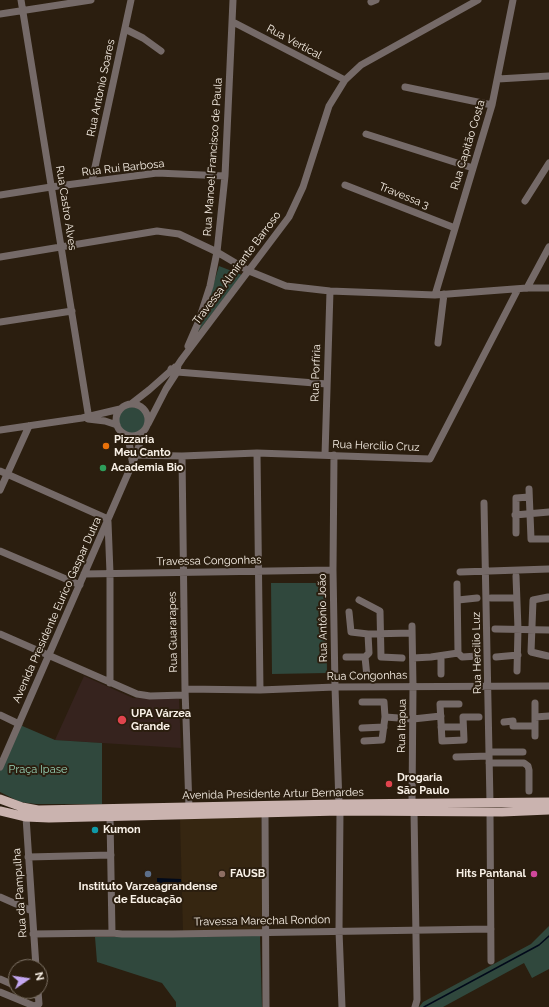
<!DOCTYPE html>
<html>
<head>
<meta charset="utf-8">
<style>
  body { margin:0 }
  #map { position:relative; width:549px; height:1007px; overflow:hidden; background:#2b1e0f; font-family:Raleway,sans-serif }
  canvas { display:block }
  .north { position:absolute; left:8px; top:959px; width:40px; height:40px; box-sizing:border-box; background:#2b1e0f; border:1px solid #7d7265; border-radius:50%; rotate:77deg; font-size:11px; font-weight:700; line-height:16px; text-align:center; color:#f9f1e7 }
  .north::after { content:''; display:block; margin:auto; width:14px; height:18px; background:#c4a7f1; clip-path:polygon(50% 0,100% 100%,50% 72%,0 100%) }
</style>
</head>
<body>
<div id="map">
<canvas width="549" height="1007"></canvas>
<div class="north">N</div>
</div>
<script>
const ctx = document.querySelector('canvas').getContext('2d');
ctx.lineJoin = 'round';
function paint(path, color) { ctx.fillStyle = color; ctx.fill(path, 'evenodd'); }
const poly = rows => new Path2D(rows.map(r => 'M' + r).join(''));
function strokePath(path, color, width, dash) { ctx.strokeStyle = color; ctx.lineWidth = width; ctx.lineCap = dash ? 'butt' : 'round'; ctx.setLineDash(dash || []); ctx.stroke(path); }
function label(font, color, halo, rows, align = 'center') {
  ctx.font = font + ' Raleway,sans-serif'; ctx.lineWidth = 4; ctx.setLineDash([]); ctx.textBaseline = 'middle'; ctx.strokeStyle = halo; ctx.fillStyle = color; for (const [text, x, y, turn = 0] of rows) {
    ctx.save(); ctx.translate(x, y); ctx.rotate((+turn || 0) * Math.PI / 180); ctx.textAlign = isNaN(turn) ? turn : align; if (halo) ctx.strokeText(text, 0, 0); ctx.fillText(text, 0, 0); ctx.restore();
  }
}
const built = poly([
  [261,817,264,930,183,932,180,819]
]);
const medical = poly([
  [84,676,133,698,179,699,181,748,55,740]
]);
const green = poly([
  [219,266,242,275,197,333,205,312],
  '118 421a14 14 0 1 1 28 0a14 14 0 1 1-28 0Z',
  [271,583,326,583,327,673,272,674],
  [20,725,55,740,102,743,102,804,36,804,20,802,0,792,0,769],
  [549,926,549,969,532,978,524,963,443,1007,419,1007,423,1002,531,944],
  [260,936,262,1007,176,1007,176,1002,162,983,97,962,95,937]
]);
const water = poly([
  [157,878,181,879,182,891,157,891]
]);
const stream = poly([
  [424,1007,539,945,549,936]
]);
const minor = poly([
  [21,0,89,419],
  [371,2,376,0],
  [0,14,91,0],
  [233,22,345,80],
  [125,29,143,38,161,51],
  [498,79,549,76],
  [405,87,492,105],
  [366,134,473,168],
  [92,181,131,0],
  [345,185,455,228],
  [0,195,51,187,157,173,225,176],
  [525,201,549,163],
  [0,257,157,231,179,234,217,252,249,271,286,286,330,291,435,295,527,288,549,288],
  [527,288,549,247],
  [435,295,492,105,513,0],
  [0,322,72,311],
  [438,343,444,294],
  [188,346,198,323,210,286,217,252,225,176,233,0],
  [171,369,177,372,327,384],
  '116 420a16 16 0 1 1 32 0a16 16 0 1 1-32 0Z',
  [131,404,149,390,175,367],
  [88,419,105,421,117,425],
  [148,424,166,389,177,372,178,365,182,359,289,217,303,187,329,106,345,80,361,65,478,0],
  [0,430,82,418,120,409],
  [128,436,132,460],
  [257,453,260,690],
  [131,455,182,456,257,453,430,459,518,289],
  [325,455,330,291],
  [334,455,333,570,335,687,339,804],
  [182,456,185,689,189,808],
  [0,471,108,519],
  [529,489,531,539,549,539],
  [0,490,29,426],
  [484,503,490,803],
  [515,515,549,512],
  [108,522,110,573,110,683],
  [516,533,516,498,529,497],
  [0,551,80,585],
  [460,572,549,569],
  [84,574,333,570],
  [516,576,518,629,517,671],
  [548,597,533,600,531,652,548,656],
  [491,598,516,598],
  [359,600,380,611,381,657,402,658],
  [458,600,477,598],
  [349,612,351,632,368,634,412,633],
  [495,629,549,630],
  [0,634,137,694,150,696,185,695],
  [458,653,462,657,478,656],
  [441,656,441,674],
  [346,657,365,657,369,653,368,634],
  [365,657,367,677,377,677],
  [496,657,518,655],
  [413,658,431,657,458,653,457,584],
  [185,689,260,690,335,687,549,686],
  [362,702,384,702,385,717,382,740,364,741],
  [459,704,440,704,442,741,464,740,463,717,479,717],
  [0,715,19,724],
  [385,717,413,719,441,716],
  [535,717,549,716],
  [504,722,513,721,513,726,535,726],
  [441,727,463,727],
  [362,728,384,727],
  [535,736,535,703],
  [489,752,523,752],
  [456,757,489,756],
  [489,763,524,763,528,766,529,770,529,791],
  [0,767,136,455,143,433],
  [412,803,413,686,412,626],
  [340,811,339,931,342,1007],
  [414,811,417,1000,415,1007],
  [490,812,491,961],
  [265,813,266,1007],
  [26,817,36,967],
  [110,817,112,933],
  [28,857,111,855],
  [0,897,32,911],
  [33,934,112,933,122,934,173,934,491,929],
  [0,979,16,986],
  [27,991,38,996],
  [0,992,34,1006,39,1004,38,991]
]);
const major = poly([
  [0,799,22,807,38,810,339,804,549,802],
  [0,811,26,817,49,818,340,811,502,812,549,810]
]);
const markers = [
  [106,446,4,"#e8710a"],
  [103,468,4,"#2e9e5b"],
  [122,720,5,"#e0444e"],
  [389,784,4,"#e0444e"],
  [95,830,4,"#0f9aa8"],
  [148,874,4,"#5c6f8a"],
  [222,874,4,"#8d6e63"],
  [534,874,4,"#d1479c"]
];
const streetNames = [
  ["Rua Vertical",294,42,28],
  ["Rua Antonio Soares",101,88,-78],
  ["Rua Capitão Costa",468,145,-73],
  ["Rua Manoel Francisco de Paula",213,157,-86],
  ["Rua Rui Barbosa",123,168,-6],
  ["Travessa 3",404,196,22],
  ["Rua Castro Alves",66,208,81],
  ["Travessa Almirante Barroso",237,268,-53],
  ["Rua Porfíria",316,373,-88],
  ["Rua Hercílio Cruz",376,446,2],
  ["Travessa Congonhas",209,561,-1],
  ["Avenida Presidente Eurico Gaspar Dutra",57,610,-66],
  ["Rua Antônio João",323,618,-91],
  ["Rua Guararapes",173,632,-91],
  ["Rua Hercilio Luz",477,653,-91],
  ["Rua Congonhas",367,676,-1],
  ["Rua Itapua",402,726,-89],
  ["Avenida Presidente Artur Bernardes",273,794,-1],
  ["Rua da Pampulha",20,893,-94],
  ["Travessa Marechal Rondon",262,921,-1]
];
const poiNames = [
  ["Pizzaria",114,440],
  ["Meu Canto",114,453],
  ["Academia Bio",111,468],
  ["UPA Várzea",131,714],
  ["Grande",131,727],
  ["Drogaria",397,778],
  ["São Paulo",397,791],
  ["Kumon",103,830],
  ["FAUSB",230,874],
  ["Hits Pantanal",526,874,"right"],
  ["Instituto Varzeagrandense",148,887,"center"],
  ["de Educação",148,900,"center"]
];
const parkNames = [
  ["Praça Ipase",38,770]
];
paint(built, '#362611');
paint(medical, '#36231e');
paint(green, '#30483d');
paint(water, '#01091a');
strokePath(stream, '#01091a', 1.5);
strokePath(minor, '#756a68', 7);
strokePath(major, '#cab3af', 9);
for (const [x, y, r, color] of markers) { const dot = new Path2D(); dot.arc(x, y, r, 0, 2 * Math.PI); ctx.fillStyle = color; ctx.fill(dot); strokePath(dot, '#2b1e0f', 1.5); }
label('11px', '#f9f1e7', '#2b1e0f', streetNames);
label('bold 11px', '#f9f1e7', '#2b1e0f', poiNames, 'left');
label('11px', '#99d5b9', '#2b1e0f', parkNames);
</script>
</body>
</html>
